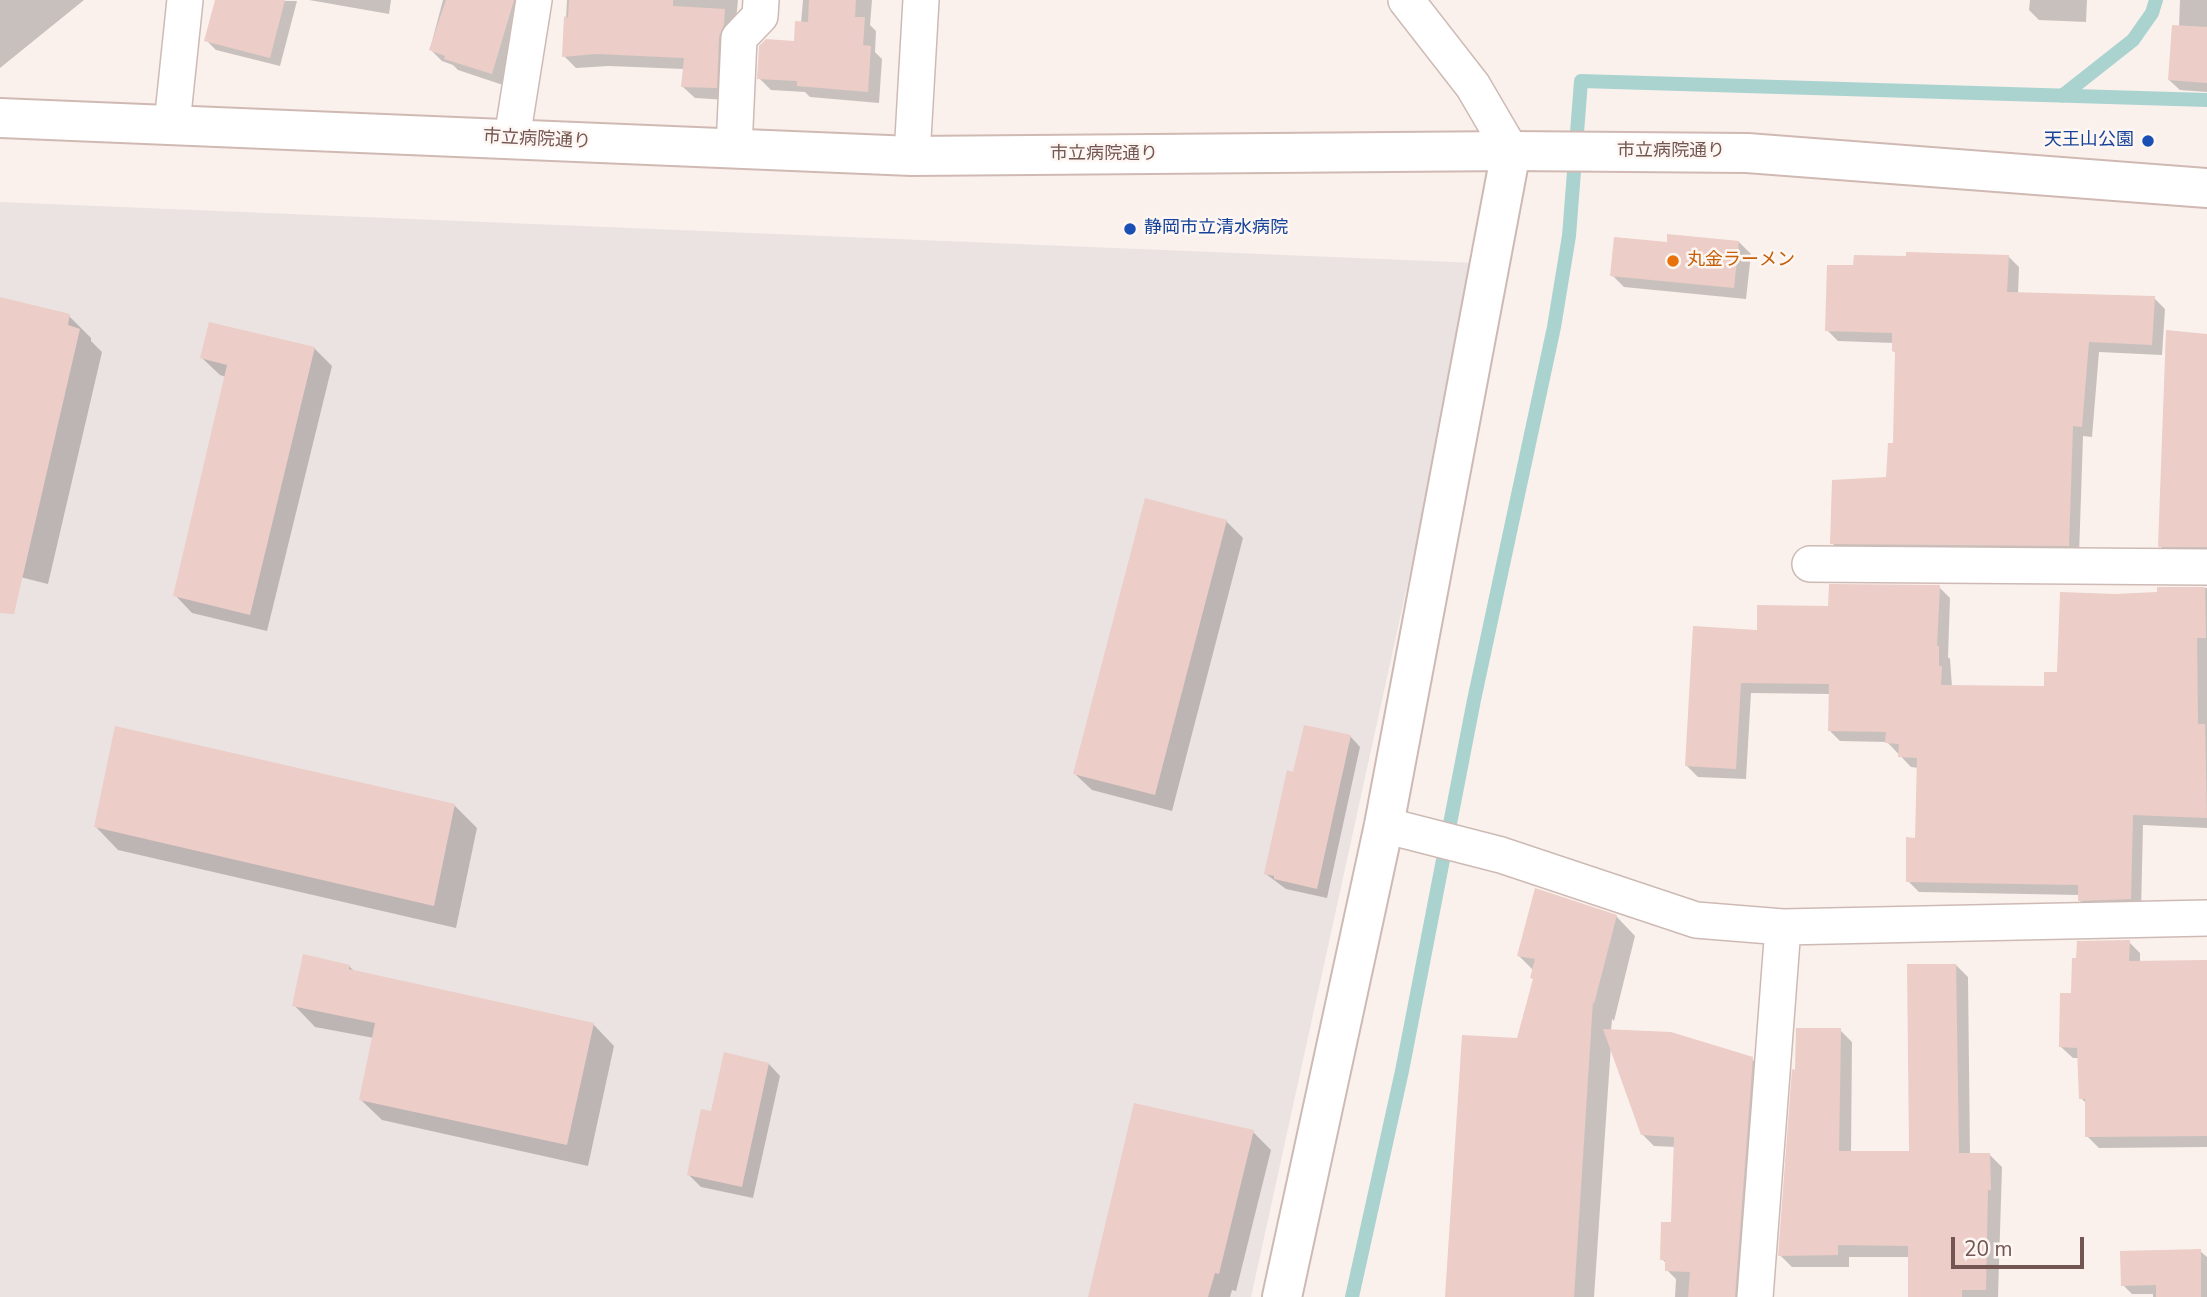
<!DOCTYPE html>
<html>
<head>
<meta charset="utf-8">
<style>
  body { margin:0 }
  #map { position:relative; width:2207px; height:1297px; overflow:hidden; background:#faf1ec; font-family:"Nunito Sans",sans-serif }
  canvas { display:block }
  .scale { position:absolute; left:1951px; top:1237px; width:133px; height:32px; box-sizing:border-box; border:4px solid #735651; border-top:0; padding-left:9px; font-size:21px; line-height:24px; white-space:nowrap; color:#735651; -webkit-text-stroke:5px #fdf6f2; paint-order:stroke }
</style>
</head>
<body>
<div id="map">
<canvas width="2207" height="1297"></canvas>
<div class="scale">20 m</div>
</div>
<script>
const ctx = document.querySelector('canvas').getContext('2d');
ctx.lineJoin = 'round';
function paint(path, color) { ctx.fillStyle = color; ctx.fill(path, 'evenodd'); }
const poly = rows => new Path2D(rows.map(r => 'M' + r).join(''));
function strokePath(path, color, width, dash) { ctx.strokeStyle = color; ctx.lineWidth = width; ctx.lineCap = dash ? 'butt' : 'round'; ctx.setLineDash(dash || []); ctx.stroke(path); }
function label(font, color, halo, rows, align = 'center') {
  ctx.font = font + ' "Nunito Sans","Noto Sans JP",sans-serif'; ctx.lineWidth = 5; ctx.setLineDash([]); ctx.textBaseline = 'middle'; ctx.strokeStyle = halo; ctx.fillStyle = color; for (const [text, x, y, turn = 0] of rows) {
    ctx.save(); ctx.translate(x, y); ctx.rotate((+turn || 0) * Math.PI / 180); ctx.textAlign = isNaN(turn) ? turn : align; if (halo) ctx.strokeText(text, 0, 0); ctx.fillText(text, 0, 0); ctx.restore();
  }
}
const industrial = poly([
  [0,202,1478,263,1251,1297,0,1297]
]);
const shadow = poly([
  [0,0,84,0,0,68],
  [217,0,297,1,280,66,216,50,206,40],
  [309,0,391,0,389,14],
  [443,0,524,0,503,85,458,70,453,65,442,61,430,49],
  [567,0,738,0,728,100,695,98,683,87,684,69,609,66,576,68,564,56],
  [803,0,872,0,870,25,876,31,875,52,882,59,879,103,810,97,805,92,771,90,759,78,796,43,801,23],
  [2030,0,2087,0,2086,22,2039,20,2029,10],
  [2180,0,2207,0,2207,92,2180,90,2169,80,2179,27],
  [1739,242,1751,254,1746,299,1624,287,1612,275,1668,244],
  [2008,256,2019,267,2018,294,2154,298,2165,309,2162,355,2099,352,2092,437,2083,436,2079,556,1842,554,1832,543,1888,479,1895,445,1897,354,1893,351,1894,343,1838,341,1827,330],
  [0,300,69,316,91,338,91,341,102,352,48,584,20,577,0,592],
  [2207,336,2207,564,2178,563,2160,546],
  [314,348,332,366,267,631,192,613,175,595,226,377,220,375,202,358],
  [1226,521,1243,538,1172,811,1092,790,1075,774],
  [1939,587,1950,598,1948,657,1950,659,1952,687,2046,688,2058,674,2115,595,2158,594,2159,588,2207,588,2207,828,2143,825,2141,910,2091,911,2079,900,2080,895,1919,892,1908,881,1917,840,1919,768,1911,767,1887,742,1840,741,1829,730,1830,694,1751,693,1746,779,1698,777,1687,766,1759,632,1830,608],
  [1350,736,1360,747,1327,898,1286,889,1266,874],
  [455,806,477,828,456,928,118,850,96,827],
  [1616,916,1635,936,1614,1021,1612,1019,1611,1031,1752,1059,1764,1071,1747,1297,1675,1297,1676,1279,1667,1270,1667,1264,1662,1259,1672,1224,1676,1147,1654,1146,1642,1134,1611,1045,1594,1297,1446,1297,1535,980,1534,971,1518,955],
  [2129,942,2140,953,2140,962,2207,962,2207,1147,2099,1148,2087,1136,2087,1104,2081,1098,2079,1058,2073,1058,2061,1047,2073,995],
  [1956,965,1968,977,1970,1155,1990,1155,2002,1167,1998,1297,1910,1297,1910,1257,1849,1257,1849,1267,1792,1267,1780,1255,1840,1030,1852,1042,1851,1153,1911,1153],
  [349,966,355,972,593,1024,614,1046,588,1166,382,1120,360,1099,374,1038,315,1027,294,1005],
  [769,1064,780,1076,753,1198,701,1187,689,1175,712,1113],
  [1253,1132,1271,1150,1236,1291,1232,1290,1230,1297,1090,1297],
  [2200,1251,2207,1257,2207,1297,2153,1297,2153,1294,2132,1294,2123,1285]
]);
const stream = poly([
  [2062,96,2133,40,2152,13,2156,0],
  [1352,1297,1402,1071,1474,700,1554,327,1569,236,1581,81,2207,100]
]);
const building = poly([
  [215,0,285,0,270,58,204,41],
  [446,0,514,0,492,74,444,59,445,56,429,50],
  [569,0,673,0,673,6,725,9,724,24,719,37,717,88,681,87,684,58,596,54,562,57,564,16,568,18],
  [809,0,856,0,855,17,865,17,863,45,871,46,868,92,797,86,797,81,757,79,759,46,766,39,794,41,795,21,808,22],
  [2172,25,2207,27,2207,83,2168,80],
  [1667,234,1739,241,1734,288,1610,276,1614,237,1667,242],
  [1906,252,2009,255,2007,292,2155,296,2152,345,2089,342,2082,427,2073,426,2069,546,1830,544,1832,480,1886,477,1888,443,1893,443,1895,352,1892,351,1892,333,1825,331,1827,265,1853,265,1854,255,1906,256],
  [0,297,70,314,68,325,80,329,14,614,0,613],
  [209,322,315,347,250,615,173,596,227,365,200,358],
  [2166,330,2207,334,2207,547,2158,547],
  [1145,498,1227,520,1155,795,1073,774],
  [1829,584,1940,585,1937,646,1939,646,1939,666,1942,666,1941,685,2044,686,2044,672,2057,672,2060,592,2115,594,2157,592,2157,587,2205,587,2206,638,2197,638,2198,724,2205,724,2207,818,2133,815,2131,899,2078,901,2078,885,1906,882,1906,837,1915,838,1917,758,1898,757,1899,744,1885,743,1886,732,1828,731,1829,684,1741,683,1736,769,1685,766,1693,626,1757,630,1757,605,1828,606],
  [1304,725,1351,735,1317,889,1274,879,1274,876,1264,874,1287,770,1293,772],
  [115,726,455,804,434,906,94,827],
  [1535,888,1617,915,1594,1004,1593,1001,1574,1297,1445,1297,1462,1035,1517,1038,1533,979,1530,978,1535,959,1517,956],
  [2130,940,2129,961,2207,960,2207,1136,2085,1137,2085,1099,2079,1099,2077,1048,2059,1047,2060,993,2071,993,2072,958,2076,958,2077,941],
  [303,954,350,965,349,969,594,1023,567,1145,359,1100,375,1023,292,1006],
  [1907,964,1956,964,1959,1153,1990,1153,1991,1190,1988,1190,1986,1290,1962,1290,1962,1297,1908,1297,1908,1246,1838,1245,1838,1255,1778,1256,1792,1069,1795,1070,1796,1028,1841,1028,1839,1151,1909,1151],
  [1603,1029,1671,1032,1753,1057,1735,1297,1688,1297,1690,1272,1665,1271,1665,1260,1660,1260,1661,1222,1671,1222,1674,1137,1641,1135],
  [724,1052,769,1063,742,1187,687,1175,701,1109,711,1111],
  [1134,1103,1254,1130,1219,1274,1215,1273,1208,1297,1088,1297],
  [2201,1249,2201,1297,2156,1297,2156,1285,2121,1286,2120,1251]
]);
const minor = poly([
  [1406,0,1473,86,1511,151],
  [172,124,185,0],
  [512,138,534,0],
  [734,149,739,38,760,16,761,0],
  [912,156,921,0],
  [1810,564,2207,567],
  [1384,825,1501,855,1696,920,1783,927,2207,918],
  [1755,1297,1783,927]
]);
const tertiary = poly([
  [1282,1297,1384,825,1511,151]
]);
const secondary = poly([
  [0,118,912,156,1511,151,1747,153,2207,188]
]);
const markers = [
  [2148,141,7,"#1a4fb4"],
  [1130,229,7,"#1a4fb4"],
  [1673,261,7,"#e8710a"]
];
const streetNames = [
  ["市立病院通り",537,140,3],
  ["市立病院通り",1671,152],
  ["市立病院通り",1104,155]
];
const transitNames = [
  ["天王山公園",2134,141],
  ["静岡市立清水病院",1144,229,"left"]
];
const foodNames = [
  ["丸金ラーメン",1687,261]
];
paint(industrial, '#ebe3e1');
paint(shadow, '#0003');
strokePath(stream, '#aad3d0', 14);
paint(building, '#eccdc7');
strokePath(minor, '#cebab5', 38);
strokePath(tertiary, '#cebab5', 42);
strokePath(secondary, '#d0b9b3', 42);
strokePath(minor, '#fff', 35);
strokePath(tertiary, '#fff', 38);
strokePath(secondary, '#fff', 38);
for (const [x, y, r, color] of markers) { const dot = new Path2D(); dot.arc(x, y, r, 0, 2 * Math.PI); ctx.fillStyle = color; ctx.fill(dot); strokePath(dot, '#fdf6f2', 2.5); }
label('18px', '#735651', '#fdf6f2', streetNames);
label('18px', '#164399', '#fdf6f2', transitNames, 'right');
label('18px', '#c56008', '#fdf6f2', foodNames, 'left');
</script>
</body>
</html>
